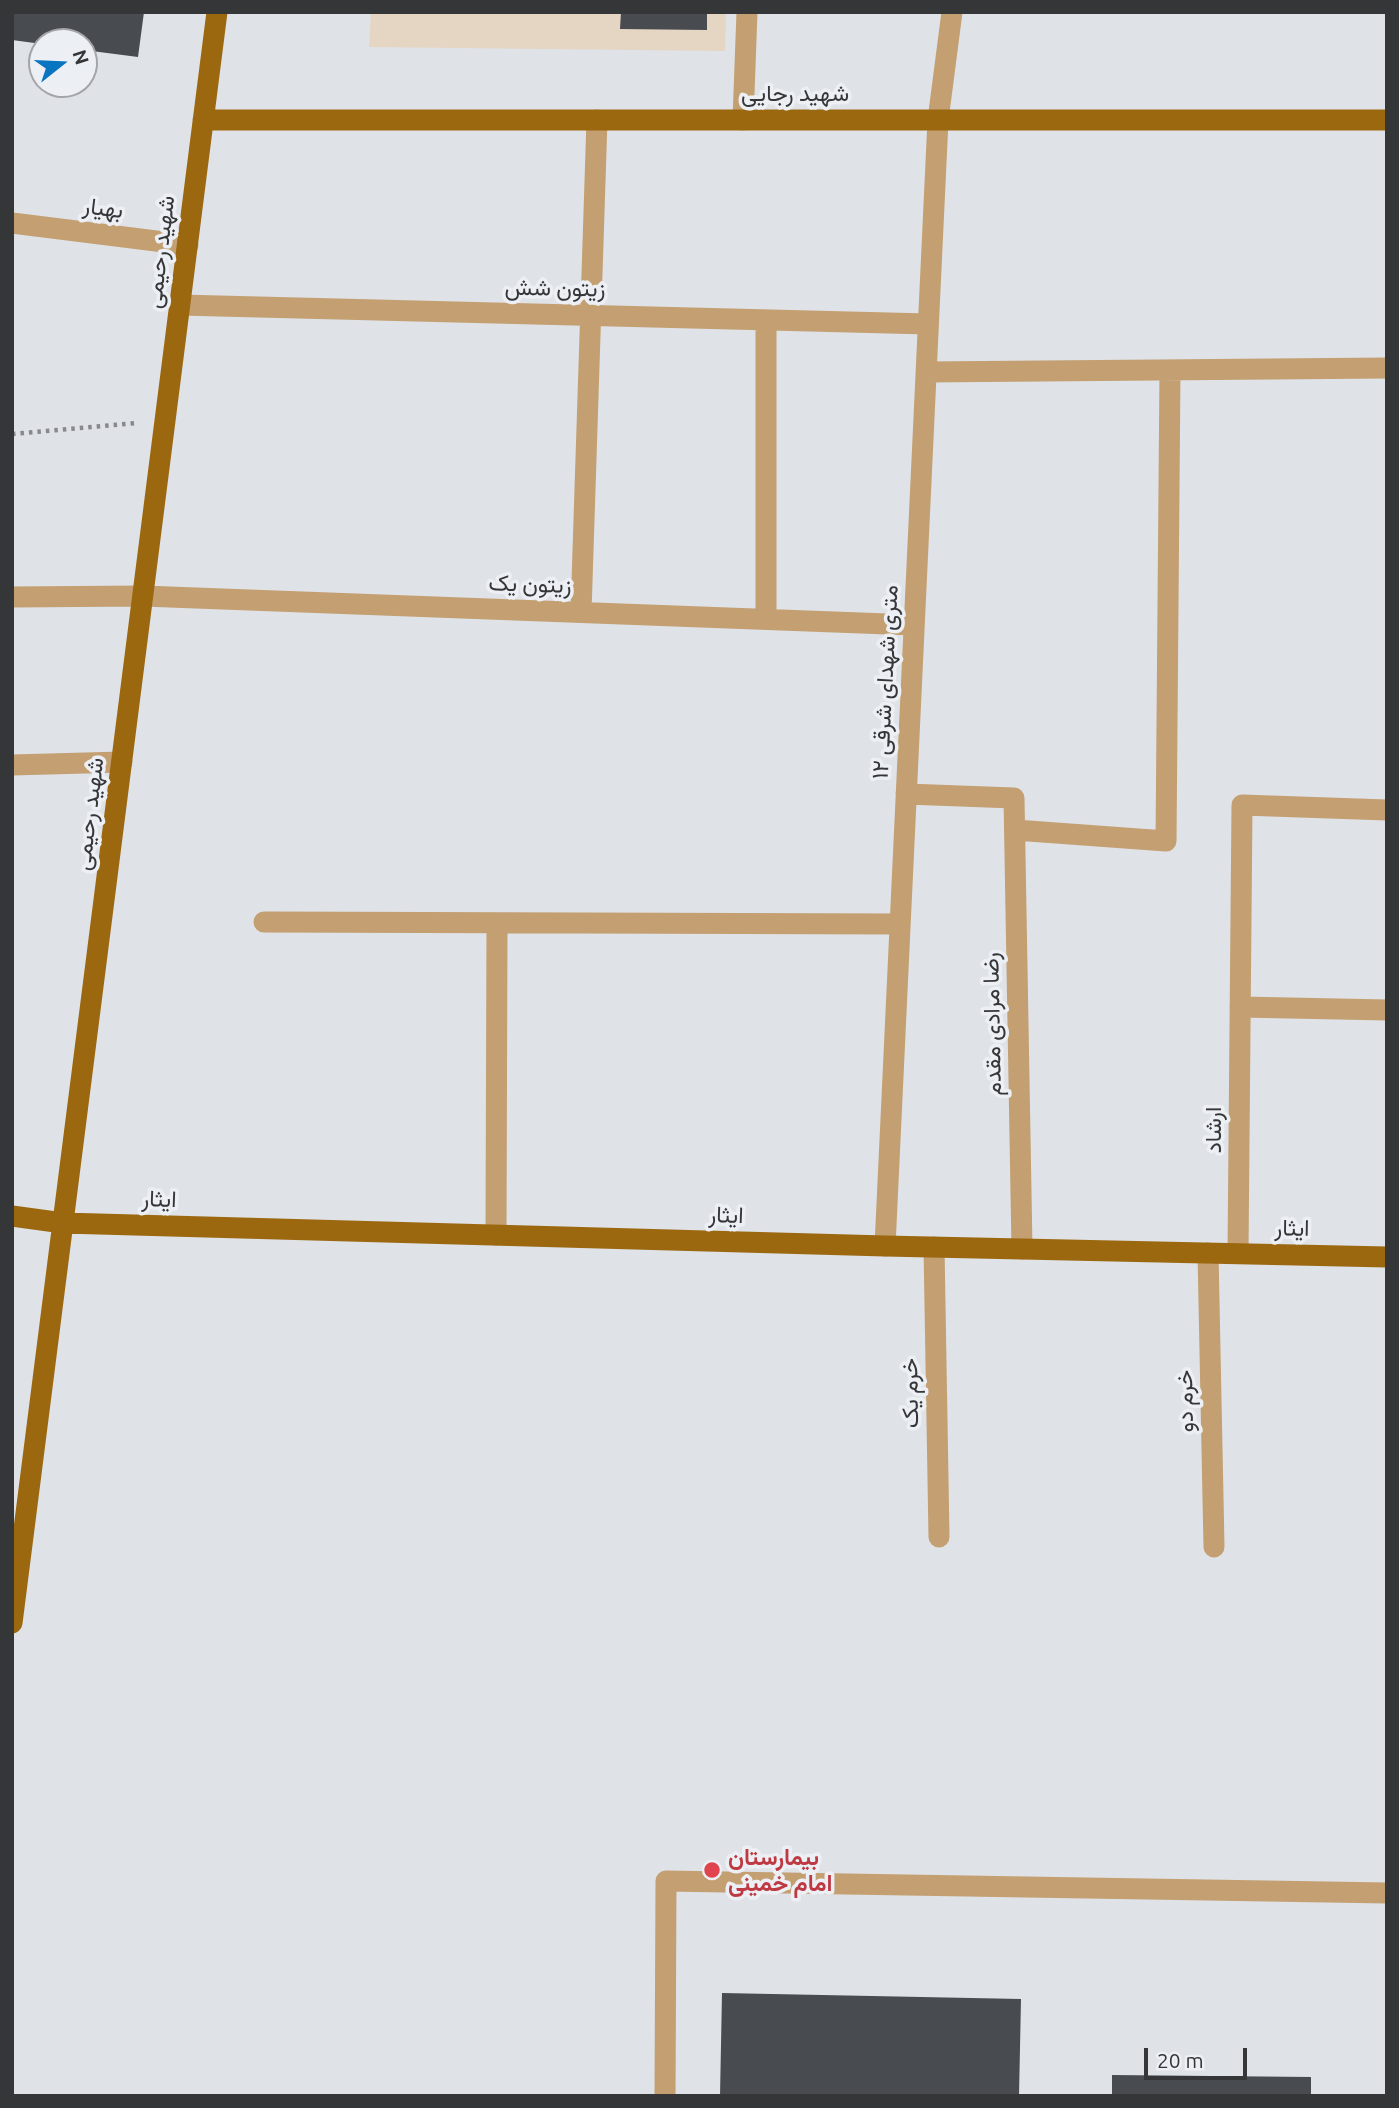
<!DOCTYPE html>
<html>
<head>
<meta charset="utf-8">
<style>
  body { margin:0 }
  #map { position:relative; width:1399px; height:2108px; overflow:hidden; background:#dfe2e7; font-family:Ubuntu,sans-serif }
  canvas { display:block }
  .frame { position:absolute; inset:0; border:14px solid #353638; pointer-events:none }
  .north { position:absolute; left:28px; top:28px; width:70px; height:70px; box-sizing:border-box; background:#eceff4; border:2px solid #a3a5a9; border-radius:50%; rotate:72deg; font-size:19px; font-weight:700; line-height:28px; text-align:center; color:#353638 }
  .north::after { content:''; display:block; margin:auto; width:24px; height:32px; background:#0974bf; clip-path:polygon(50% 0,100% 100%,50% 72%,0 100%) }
  .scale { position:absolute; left:1144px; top:2048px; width:103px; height:32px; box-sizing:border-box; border:4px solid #353638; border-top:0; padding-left:9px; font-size:21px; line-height:24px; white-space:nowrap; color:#353638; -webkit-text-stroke:5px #eceff4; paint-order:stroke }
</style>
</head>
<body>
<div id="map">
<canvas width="1399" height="2108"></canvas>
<div class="frame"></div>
<div class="north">N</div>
<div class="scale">20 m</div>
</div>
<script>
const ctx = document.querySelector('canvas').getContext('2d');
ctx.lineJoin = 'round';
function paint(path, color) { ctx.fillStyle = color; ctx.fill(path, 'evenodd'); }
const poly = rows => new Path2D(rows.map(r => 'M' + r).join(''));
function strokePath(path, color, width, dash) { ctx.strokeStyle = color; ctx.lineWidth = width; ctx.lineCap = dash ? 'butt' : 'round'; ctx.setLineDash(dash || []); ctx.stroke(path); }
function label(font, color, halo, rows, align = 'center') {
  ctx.font = font + ' Ubuntu,Vazirmatn,sans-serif'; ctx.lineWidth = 7; ctx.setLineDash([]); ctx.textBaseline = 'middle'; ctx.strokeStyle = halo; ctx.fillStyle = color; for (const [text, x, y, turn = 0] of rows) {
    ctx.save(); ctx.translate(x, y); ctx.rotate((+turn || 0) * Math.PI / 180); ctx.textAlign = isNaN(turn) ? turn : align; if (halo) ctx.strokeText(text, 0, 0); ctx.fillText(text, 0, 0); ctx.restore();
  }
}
const education = poly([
  [371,12,726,12,725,51,369,47]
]);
const building = poly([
  [12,12,144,12,138,57,84,50,84,42,42,44,12,40],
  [621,12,707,12,707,30,620,29],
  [722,1993,1021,1999,1019,2096,720,2096],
  [1112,2075,1311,2077,1311,2096,1112,2096]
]);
const path = poly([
  [12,434,137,423]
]);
const minor = poly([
  [743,120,747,12],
  [12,223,188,245],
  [180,305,928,324],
  [766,320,766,619],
  [926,372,1387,368],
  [12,597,143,596,914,625],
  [581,612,597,120],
  [12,765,122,762],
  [906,794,1014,798,1022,1249],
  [1015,830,1166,841,1170,370],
  [264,922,900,924],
  [1240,1007,1387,1010],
  [496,1235,497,923],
  [885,1246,938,120,952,12],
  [934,1247,939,1537],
  [1208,1253,1214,1547],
  [1238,1253,1242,805,1387,810],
  [665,2096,666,1881,1387,1893]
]);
const major = poly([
  [203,120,1387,120],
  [12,1216,63,1223,885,1246,1387,1257],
  [12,1623,217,12]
]);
const markers = [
  [712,1870,9,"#e0444e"]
];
const streetNames = [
  ["شهید رجایی",795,93],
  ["بهیار",103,208,7],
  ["شهید رحیمی",160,252,-83],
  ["زیتون شش",555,288,1],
  ["زیتون یک",530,584,2],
  ["۱۲ متری شهدای شرقی",885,682,-87],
  ["شهید رحیمی",89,814,-83],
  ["رضا مرادی مقدم",992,1024,-91],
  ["ارشاد",1213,1130,-90],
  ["ایثار",159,1199,2],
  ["ایثار",726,1215,2],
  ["ایثار",1292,1228,1],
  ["خرم یک",910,1393,-91],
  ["خرم دو",1185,1401,-91]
];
const healthNames = [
  ["بیمارستان",728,1857],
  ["امام خمینی",728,1883]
];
paint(education, '#e5d5c3');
paint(building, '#484b4f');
strokePath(path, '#87898d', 4.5, [3.5, 5]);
strokePath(minor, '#c39f71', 21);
strokePath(major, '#9b6810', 21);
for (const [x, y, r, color] of markers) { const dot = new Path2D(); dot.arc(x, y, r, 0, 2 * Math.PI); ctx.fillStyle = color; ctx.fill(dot); strokePath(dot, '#eceff4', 2.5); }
label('23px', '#353638', '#eceff4', streetNames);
label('bold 23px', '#be3a42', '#eceff4', healthNames, 'left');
</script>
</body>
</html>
